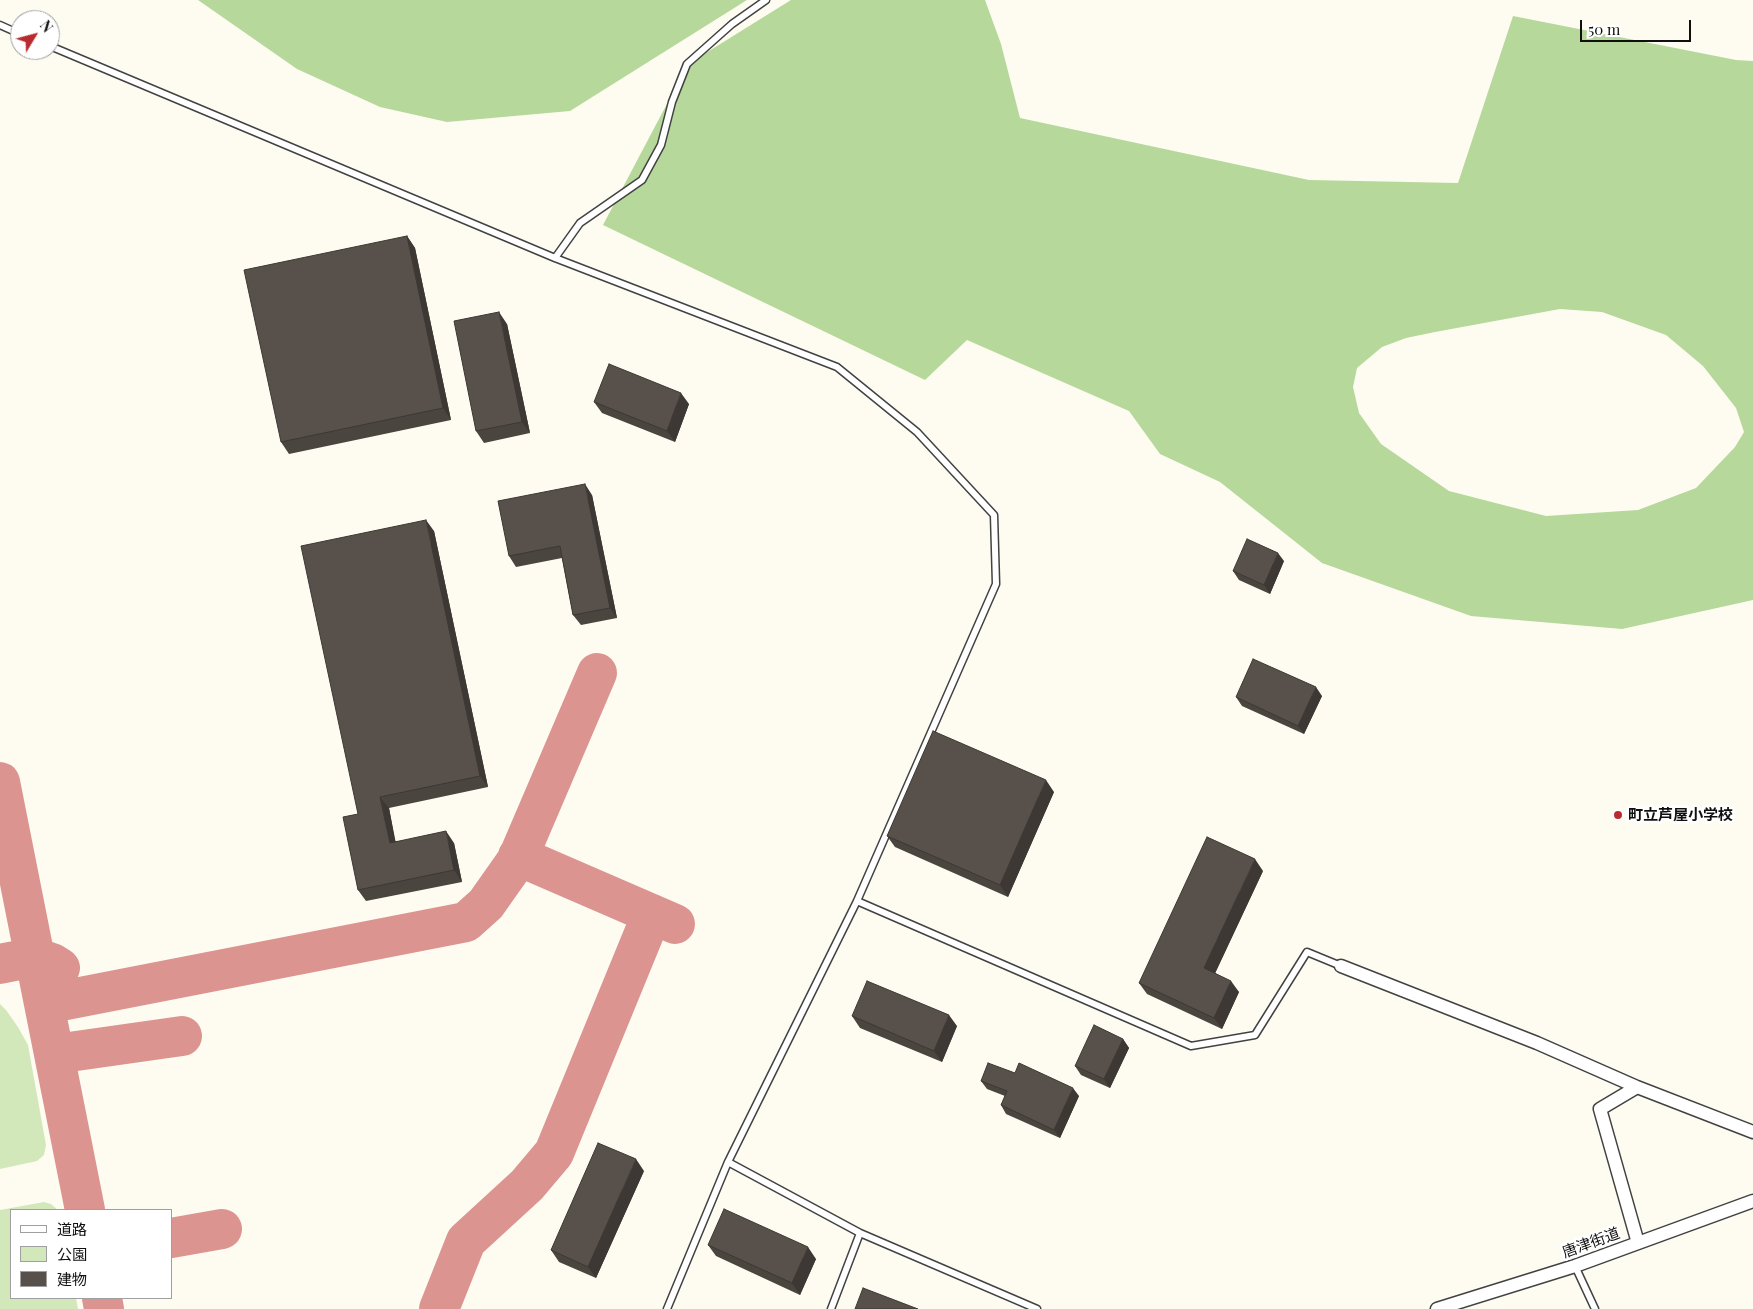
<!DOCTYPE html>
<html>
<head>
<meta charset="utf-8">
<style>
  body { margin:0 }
  #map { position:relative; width:1753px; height:1309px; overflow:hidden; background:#fefcf1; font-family:"Playfair Display","Noto Sans JP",serif }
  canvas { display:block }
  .legend { position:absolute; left:10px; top:1209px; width:162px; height:90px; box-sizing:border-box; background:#fff; border:1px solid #9f9f9f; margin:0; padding:6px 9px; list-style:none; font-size:15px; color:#0f0f0f }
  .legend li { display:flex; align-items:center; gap:10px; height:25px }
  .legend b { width:25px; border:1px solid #9f9f9f }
  .north { position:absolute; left:10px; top:10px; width:50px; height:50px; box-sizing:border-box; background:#fff; border:1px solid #9f9f9f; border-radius:50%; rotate:53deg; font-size:14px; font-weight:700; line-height:20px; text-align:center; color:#0f0f0f }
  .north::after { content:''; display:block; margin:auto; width:18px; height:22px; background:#ba2b2f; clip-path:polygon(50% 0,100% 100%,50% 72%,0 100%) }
  .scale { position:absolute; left:1580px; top:20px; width:111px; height:22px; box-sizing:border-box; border:2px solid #0f0f0f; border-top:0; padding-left:6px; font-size:15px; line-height:18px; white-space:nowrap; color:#0f0f0f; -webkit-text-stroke:4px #fff; paint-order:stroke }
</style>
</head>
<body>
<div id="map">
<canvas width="1753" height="1309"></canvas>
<ul class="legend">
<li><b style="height:6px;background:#fff"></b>道路</li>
<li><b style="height:14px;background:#d2e8bb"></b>公園</li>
<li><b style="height:14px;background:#57504b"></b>建物</li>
</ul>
<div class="north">N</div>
<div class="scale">50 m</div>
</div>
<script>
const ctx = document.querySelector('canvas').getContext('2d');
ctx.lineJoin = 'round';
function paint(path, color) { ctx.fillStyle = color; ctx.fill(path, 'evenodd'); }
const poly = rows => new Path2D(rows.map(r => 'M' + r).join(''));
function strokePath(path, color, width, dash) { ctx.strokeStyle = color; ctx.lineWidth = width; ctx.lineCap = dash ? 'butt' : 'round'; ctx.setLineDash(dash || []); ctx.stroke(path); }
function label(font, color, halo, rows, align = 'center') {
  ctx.font = font + ' "Playfair Display","Noto Sans JP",serif'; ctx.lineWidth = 5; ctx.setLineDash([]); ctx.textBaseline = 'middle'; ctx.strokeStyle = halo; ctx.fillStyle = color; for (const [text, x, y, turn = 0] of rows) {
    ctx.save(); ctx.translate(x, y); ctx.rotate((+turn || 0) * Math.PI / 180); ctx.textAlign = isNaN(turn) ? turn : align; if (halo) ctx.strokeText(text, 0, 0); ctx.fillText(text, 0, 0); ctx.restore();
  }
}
const green = poly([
  [0,1004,6,1010,18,1027,28,1045,46,1145,44,1155,37,1161,0,1169],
  [44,1202,51,1204,58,1210,11,1210,11,1298,76,1298,78,1309,0,1309,0,1210]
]);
const forest = poly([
  [198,0,747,0,570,111,447,122,380,107,297,69],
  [791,0,985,0,1001,44,1020,118,1309,180,1458,183,1513,16,1736,60,1753,61,1753,600,1622,629,1471,616,1322,563,1220,482,1160,454,1129,411,967,340,925,380,603,225,688,64],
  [1560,309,1602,312,1666,335,1703,366,1736,408,1744,432,1735,447,1696,488,1638,510,1546,516,1449,491,1381,444,1359,413,1353,387,1357,368,1382,347,1406,338,1435,332]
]);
const taxiway = poly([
  [0,782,85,1210],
  [518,856,675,924],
  [0,964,35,957,52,963,60,968],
  [45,1004,466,922,486,904,517,860,597,673],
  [55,1054,182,1036],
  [171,1238,222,1229],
  [102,1298,104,1309],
  [439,1309,466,1241,527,1185,554,1153,652,914]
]);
const lane = poly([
  [0,25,20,34],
  [50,46,555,258,837,367,917,432,994,515,996,584,857,901,728,1162,667,1309],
  [555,258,580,223,642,180,661,145,672,102,687,64,732,24,766,0],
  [857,901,1191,1046,1255,1035,1307,952,1341,966],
  [728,1162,860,1233,1037,1309],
  [1575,1266,1595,1309],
  [831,1309,860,1233]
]);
const street = poly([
  [1341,966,1537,1043,1637,1087,1753,1132],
  [1637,1087,1600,1109,1638,1243],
  [1437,1309,1575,1266,1753,1201]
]);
const wall = poly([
  [407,236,415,248,451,420,289,454,281,442],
  [507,324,530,433,484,443,476,431],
  [594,402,689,404,675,442,602,413],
  [592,495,617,618,581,625,573,615,562,558,516,567,509,556],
  [434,531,488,787,389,808,395,841,454,843,462,882,366,901,358,890],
  [1284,561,1270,594,1239,580,1233,571],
  [1322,696,1304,734,1242,706,1236,697],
  [1054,792,1008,897,895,847,887,836],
  [1263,871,1215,973,1239,992,1222,1029,1147,994,1139,983],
  [852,1016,957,1026,942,1062,860,1028],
  [1123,1039,1129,1048,1110,1088,1081,1075,1075,1066],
  [1015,1073,1079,1096,1060,1138,1006,1114,1001,1105,1005,1096,987,1089,981,1081],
  [644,1171,596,1278,559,1262,551,1250],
  [708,1245,816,1259,800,1295,716,1256]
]);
const shadedWall = poly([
  [407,236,415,248,451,420,443,408],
  [499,312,507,324,530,433,522,422],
  [681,393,689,404,675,442,667,431],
  [585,484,592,495,617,618,610,608],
  [426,520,434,531,488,787,480,776],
  [1278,553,1284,561,1270,594,1264,585],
  [1316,687,1322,696,1304,734,1298,726],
  [1046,780,1054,792,1008,897,1000,885],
  [380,797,389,808,398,854,390,843],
  [446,831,454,843,462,882,454,870],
  [1255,859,1263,871,1212,980,1204,968],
  [1231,981,1239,992,1222,1029,1214,1018],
  [949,1015,957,1026,942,1062,934,1051],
  [1123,1039,1129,1048,1110,1088,1104,1079],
  [1073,1088,1079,1096,1060,1138,1054,1130],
  [636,1159,644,1171,596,1278,588,1267],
  [808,1247,816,1259,800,1295,792,1283]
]);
const building = poly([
  [407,236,443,408,281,442,244,270,407,236],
  [499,312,522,422,476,431,454,321,499,312],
  [609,364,681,393,667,431,594,402,609,364],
  [585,484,610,608,573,615,560,546,509,556,498,501,585,484],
  [426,520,480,776,380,797,390,843,446,831,454,870,358,890,343,817,358,814,301,546,426,520],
  [1247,539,1278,553,1264,585,1233,571,1247,539],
  [1253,659,1316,687,1298,726,1236,697,1253,659],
  [933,731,1046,780,1000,885,887,836,933,731],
  [1207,837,1255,859,1204,968,1231,981,1214,1018,1139,983,1207,837],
  [867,981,949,1015,934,1051,852,1016,867,981],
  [1094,1025,1123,1039,1104,1079,1075,1066,1094,1025],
  [988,1063,1015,1073,1019,1063,1073,1088,1054,1130,1001,1105,1007,1091,981,1081,988,1063],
  [598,1143,636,1159,588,1267,551,1250,598,1143],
  [724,1209,808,1247,792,1283,708,1245,724,1209],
  [863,1288,918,1309,855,1309,863,1288]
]);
const markers = [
  [1618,815,5,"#ba2b2f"]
];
const poiNames = [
  ["町立芦屋小学校",1628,815]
];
const streetNames = [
  ["唐津街道",1591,1243,-20]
];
paint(green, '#d2e8bb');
paint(forest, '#b6d89b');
strokePath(taxiway, '#dc9490', 40);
strokePath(lane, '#424242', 9);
strokePath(street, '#424242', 15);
strokePath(lane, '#fff', 6);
strokePath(street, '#fff', 12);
paint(wall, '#4b4540');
paint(shadedWall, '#3d3834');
paint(building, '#57504b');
strokePath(building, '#3d3834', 1);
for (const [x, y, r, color] of markers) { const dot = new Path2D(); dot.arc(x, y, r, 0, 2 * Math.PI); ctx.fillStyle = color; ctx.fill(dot); strokePath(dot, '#fff', 2); }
label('bold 15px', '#0f0f0f', '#fff', poiNames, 'left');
label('15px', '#0f0f0f', '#fff', streetNames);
</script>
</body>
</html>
